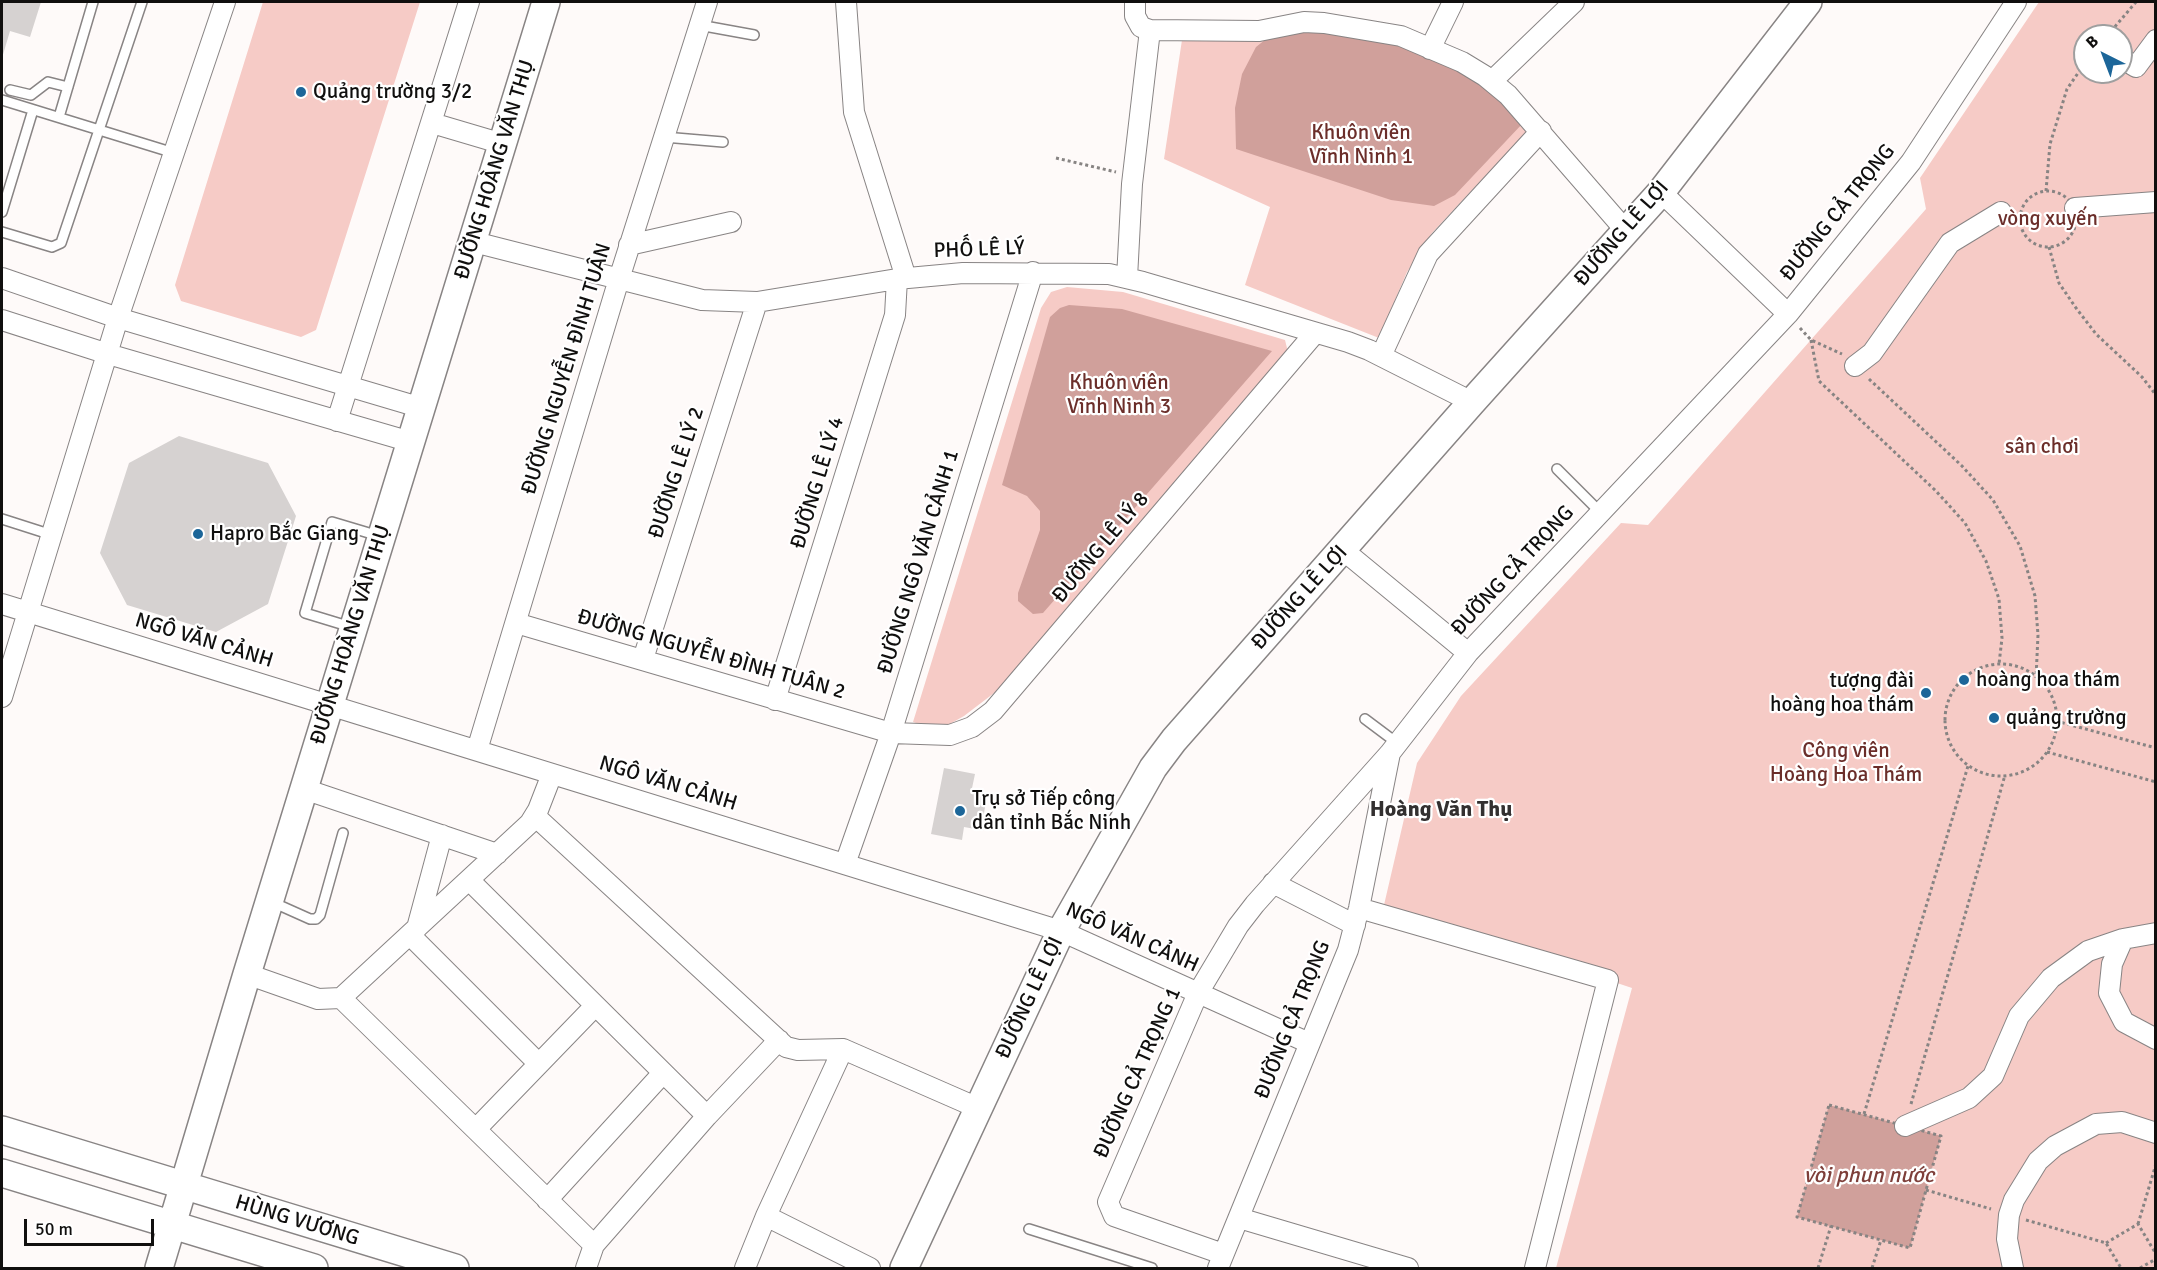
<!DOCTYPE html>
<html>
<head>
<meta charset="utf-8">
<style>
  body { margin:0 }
  #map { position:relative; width:2157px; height:1270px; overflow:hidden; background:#fefaf9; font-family:Signika,sans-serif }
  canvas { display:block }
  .frame { position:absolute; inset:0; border:3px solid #100f0e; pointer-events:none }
  .north { position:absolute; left:2073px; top:24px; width:60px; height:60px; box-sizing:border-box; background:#fff; border:2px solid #9f9f9f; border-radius:50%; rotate:318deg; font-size:16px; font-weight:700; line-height:24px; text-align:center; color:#100f0e }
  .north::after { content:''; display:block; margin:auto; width:21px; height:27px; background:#1c6699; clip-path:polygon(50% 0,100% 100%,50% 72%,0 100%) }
  .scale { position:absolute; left:24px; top:1219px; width:130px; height:27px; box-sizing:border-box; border:3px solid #100f0e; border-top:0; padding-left:8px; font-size:18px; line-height:21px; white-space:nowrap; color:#100f0e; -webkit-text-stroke:4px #fff; paint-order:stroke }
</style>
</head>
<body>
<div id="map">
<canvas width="2157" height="1270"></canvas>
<div class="frame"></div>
<div class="north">B</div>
<div class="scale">50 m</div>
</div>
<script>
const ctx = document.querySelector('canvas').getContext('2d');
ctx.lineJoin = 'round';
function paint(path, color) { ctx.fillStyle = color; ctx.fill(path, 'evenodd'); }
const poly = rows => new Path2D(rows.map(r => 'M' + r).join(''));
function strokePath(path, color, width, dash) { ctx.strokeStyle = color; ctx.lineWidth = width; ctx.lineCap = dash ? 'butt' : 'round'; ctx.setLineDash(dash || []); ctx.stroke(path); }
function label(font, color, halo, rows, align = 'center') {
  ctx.font = font + ' Signika,sans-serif'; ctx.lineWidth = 4.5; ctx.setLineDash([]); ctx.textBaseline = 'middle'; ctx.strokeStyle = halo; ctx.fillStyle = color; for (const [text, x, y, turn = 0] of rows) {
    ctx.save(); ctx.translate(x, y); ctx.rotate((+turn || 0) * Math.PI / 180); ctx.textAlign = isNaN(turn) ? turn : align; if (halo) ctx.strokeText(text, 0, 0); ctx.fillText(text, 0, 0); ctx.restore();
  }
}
const green = poly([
  [263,2,420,2,316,330,301,337,181,301,175,285],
  [2039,2,2155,2,2155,1268,1556,1268,1632,988,1384,905,1417,763,1461,696,1621,523,1648,525,1926,209,1920,178],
  [2085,36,2121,36,2121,72,2085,72],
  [1290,27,1531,127,1432,233,1407,272,1379,338,1245,285,1270,207,1164,159,1182,40,1244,40],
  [1067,287,1123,292,1285,340,1288,352,998,690,964,716,939,730,913,722,1041,308,1051,292]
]);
const water = poly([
  [1312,26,1388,40,1433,56,1473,78,1500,99,1523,123,1455,195,1434,206,1391,200,1236,149,1235,108,1242,74,1256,47,1275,32],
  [1069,305,1122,309,1272,351,1043,613,1033,614,1018,601,1018,593,1040,530,1040,511,1027,496,1002,485,1050,317,1060,308],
  [1829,1105,1941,1136,1910,1248,1797,1217]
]);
const building = poly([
  [2,2,41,2,30,37,10,31,2,58],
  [179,436,268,463,296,516,268,604,216,632,127,605,100,553,129,463],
  [944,768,975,774,971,793,987,796,981,830,964,827,962,840,931,834]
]);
const path = poly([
  [2107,36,2136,2],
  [1056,158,1116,172],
  '2020 219a28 28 0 1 1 56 0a28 28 0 1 1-56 0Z',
  [2046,191,2050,144,2067,89,2085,63],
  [2049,247,2059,283,2076,308,2096,334,2142,377,2156,395],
  [1800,328,1811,340,1842,354],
  [1811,340,1819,381,1936,491,1965,523,1986,561,1999,599,2002,638,1999,664],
  [1869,379,1962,466,1993,500,2020,546,2035,596,2038,635,2036,678],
  '1945 720a56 56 0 1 1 112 0a56 56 0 1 1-112 0Z',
  [2056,721,2156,748],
  [2047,752,2156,782],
  [1911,1104,2005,775],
  [1829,1105,1941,1136,1910,1248,1797,1217,1829,1105],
  [1864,1114,1968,766],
  [1926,1190,1991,1209],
  [2026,1220,2106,1243,2121,1268],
  [2138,1224,2156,1164],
  [2106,1243,2138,1224,2156,1254],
  [1818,1268,1831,1226],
  [1872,1268,1881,1240],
  [2140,1268,2156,1259]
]);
const lane = poly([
  [699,25,754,35],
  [10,90,31,95,48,82,68,87],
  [2,100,174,153],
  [59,117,93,2],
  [664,137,723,142],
  [2,212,33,110],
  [2,232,52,247,61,243,142,2],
  [1557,469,1601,513],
  [2,519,52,535],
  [351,627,305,613,332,522,379,536],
  [1365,719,1397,743],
  [272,902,310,919,316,919,320,915,343,833],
  [1029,1229,1152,1268]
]);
const street = poly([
  [846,2,854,112,906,278],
  [1150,30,1259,31,1304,22,1324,23,1401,36,1462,62,1485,76,1508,95,1626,231],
  [1430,49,1453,2],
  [2121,58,2136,67,2156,40],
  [1492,81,1574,2],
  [432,123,503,144],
  [1661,192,1788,314],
  [2075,208,2156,202],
  [474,242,702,300,757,302,897,279,963,273,1109,274,1143,282,1348,342,1369,350,1472,402],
  [629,245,731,222],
  [2,278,118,318,422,408],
  [1127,278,1132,184,1150,30,1141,27,1135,16,1135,2],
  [2,320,108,354,411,442],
  [1381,356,1428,254,1541,131],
  [1855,366,1872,353,1950,243,2001,212],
  [337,421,469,2],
  [1343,550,1468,653],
  [2,604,1061,931,1309,1043],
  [516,623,891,733,950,735,972,727,993,711,1315,333],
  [643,659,757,302],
  [2,697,118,318,225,2],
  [775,700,895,315,897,279],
  [477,750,619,279,707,2],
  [304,789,497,854],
  [535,816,786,1047,798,1050,843,1049,978,1108],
  [845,864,891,733,1033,272],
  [469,880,707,1116,779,1040],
  [1273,883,1355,925],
  [1359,908,1608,980,1535,1268],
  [417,928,442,835],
  [410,935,539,1064],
  [2123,939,2112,964,2109,993,2124,1022,2156,1039],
  [247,974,318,999,341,998,530,823,538,810,552,774],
  [341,998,594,1245],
  [1905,1126,1969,1098,1993,1076,2019,1016,2051,978,2088,951,2123,939,2156,933],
  [476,1129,595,1006],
  [547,1200,663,1073],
  [766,1216,870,1268],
  [1239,1218,1408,1268],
  [1223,1254,1114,1216,1108,1202,1198,993,1238,926,1255,904,1390,753],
  [586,1268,594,1245,707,1116],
  [745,1268,766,1216,843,1049],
  [1218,1268,1348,950,1359,908,1390,753,1468,653,1788,314,1911,162,2016,2],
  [2013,1268,2007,1239,2009,1215,2014,1200,2038,1161,2055,1146,2096,1124,2122,1122,2156,1133]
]);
const secondary = poly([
  [2,1130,455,1268],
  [2,1173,314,1268],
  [159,1268,247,974,546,2],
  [904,1268,1061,931,1153,768,1174,740,1472,402,1661,192,1808,2]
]);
const markers = [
  [301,92,6,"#1c6699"],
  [198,534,6,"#1c6699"],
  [1964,680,6,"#1c6699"],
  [1926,693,6,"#1c6699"],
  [1994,718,6,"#1c6699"],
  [960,811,6,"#1c6699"]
];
const poiNames = [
  ["Quảng trường 3/2",313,92],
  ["Hapro Bắc Giang",210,534],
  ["hoàng hoa thám",1976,680],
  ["tượng đài",1914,681,"right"],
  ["hoàng hoa thám",1914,705,"right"],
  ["quảng trường",2006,718],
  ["Trụ sở Tiếp công",972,799],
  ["dân tỉnh Bắc Ninh",972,823]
];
const parkNames = [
  ["Khuôn viên",1361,133],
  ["Vĩnh Ninh 1",1361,157],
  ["vòng xuyến",2048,219],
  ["Khuôn viên",1119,383],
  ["Vĩnh Ninh 3",1119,407],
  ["sân chơi",2042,447],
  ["Công viên",1846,751],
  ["Hoàng Hoa Thám",1846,775]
];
const streetNames = [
  ["ĐƯỜNG HOÀNG VĂN THỤ",495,170,-73],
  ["ĐƯỜNG CẢ TRỌNG",1838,213,-51],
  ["ĐƯỜNG LÊ LỢI",1622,234,-49],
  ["PHỐ LÊ LÝ",979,250,-2],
  ["ĐƯỜNG NGUYỄN ĐÌNH TUÂN",567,369,-73],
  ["ĐƯỜNG LÊ LÝ 2",677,473,-72],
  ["ĐƯỜNG LÊ LÝ 4",818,483,-73],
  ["ĐƯỜNG LÊ LÝ 8",1101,548,-50],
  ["ĐƯỜNG NGÔ VĂN CẢNH 1",919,562,-73],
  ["ĐƯỜNG CẢ TRỌNG",1513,571,-47],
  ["ĐƯỜNG LÊ LỢI",1300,598,-48],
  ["ĐƯỜNG HOÀNG VĂN THỤ",351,635,-73],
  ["NGÔ VĂN CẢNH",204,641,17],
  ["ĐƯỜNG NGUYỄN ĐÌNH TUÂN 2",711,655,16],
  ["NGÔ VĂN CẢNH",668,784,17],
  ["NGÔ VĂN CẢNH",1132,938,24],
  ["ĐƯỜNG LÊ LỢI",1030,998,-65],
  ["ĐƯỜNG CẢ TRỌNG",1293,1020,-68],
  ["ĐƯỜNG CẢ TRỌNG 1",1138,1073,-66],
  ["HÙNG VƯƠNG",297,1221,17]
];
const neighbourhoodNames = [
  ["Hoàng Văn Thụ",1441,810]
];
const waterNames = [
  ["vòi phun nước",1869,1176]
];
paint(green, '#f6cbc6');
paint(water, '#d0a09b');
paint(building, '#d6d2d1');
strokePath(lane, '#888484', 12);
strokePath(street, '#888484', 22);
strokePath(secondary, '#888484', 30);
strokePath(path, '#878483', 3, [3, 3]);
strokePath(lane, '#fff', 9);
strokePath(street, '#fff', 20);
strokePath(secondary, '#fff', 27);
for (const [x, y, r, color] of markers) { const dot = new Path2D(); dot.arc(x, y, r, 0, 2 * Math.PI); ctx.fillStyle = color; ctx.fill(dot); strokePath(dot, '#fff', 2); }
label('21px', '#100f0e', '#fff', poiNames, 'left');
label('21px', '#6b2e2a', '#fff', parkNames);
label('21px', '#100f0e', '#fff', streetNames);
label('bold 22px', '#333030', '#fff', neighbourhoodNames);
label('italic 22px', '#7e3f3a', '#fff', waterNames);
</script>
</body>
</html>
